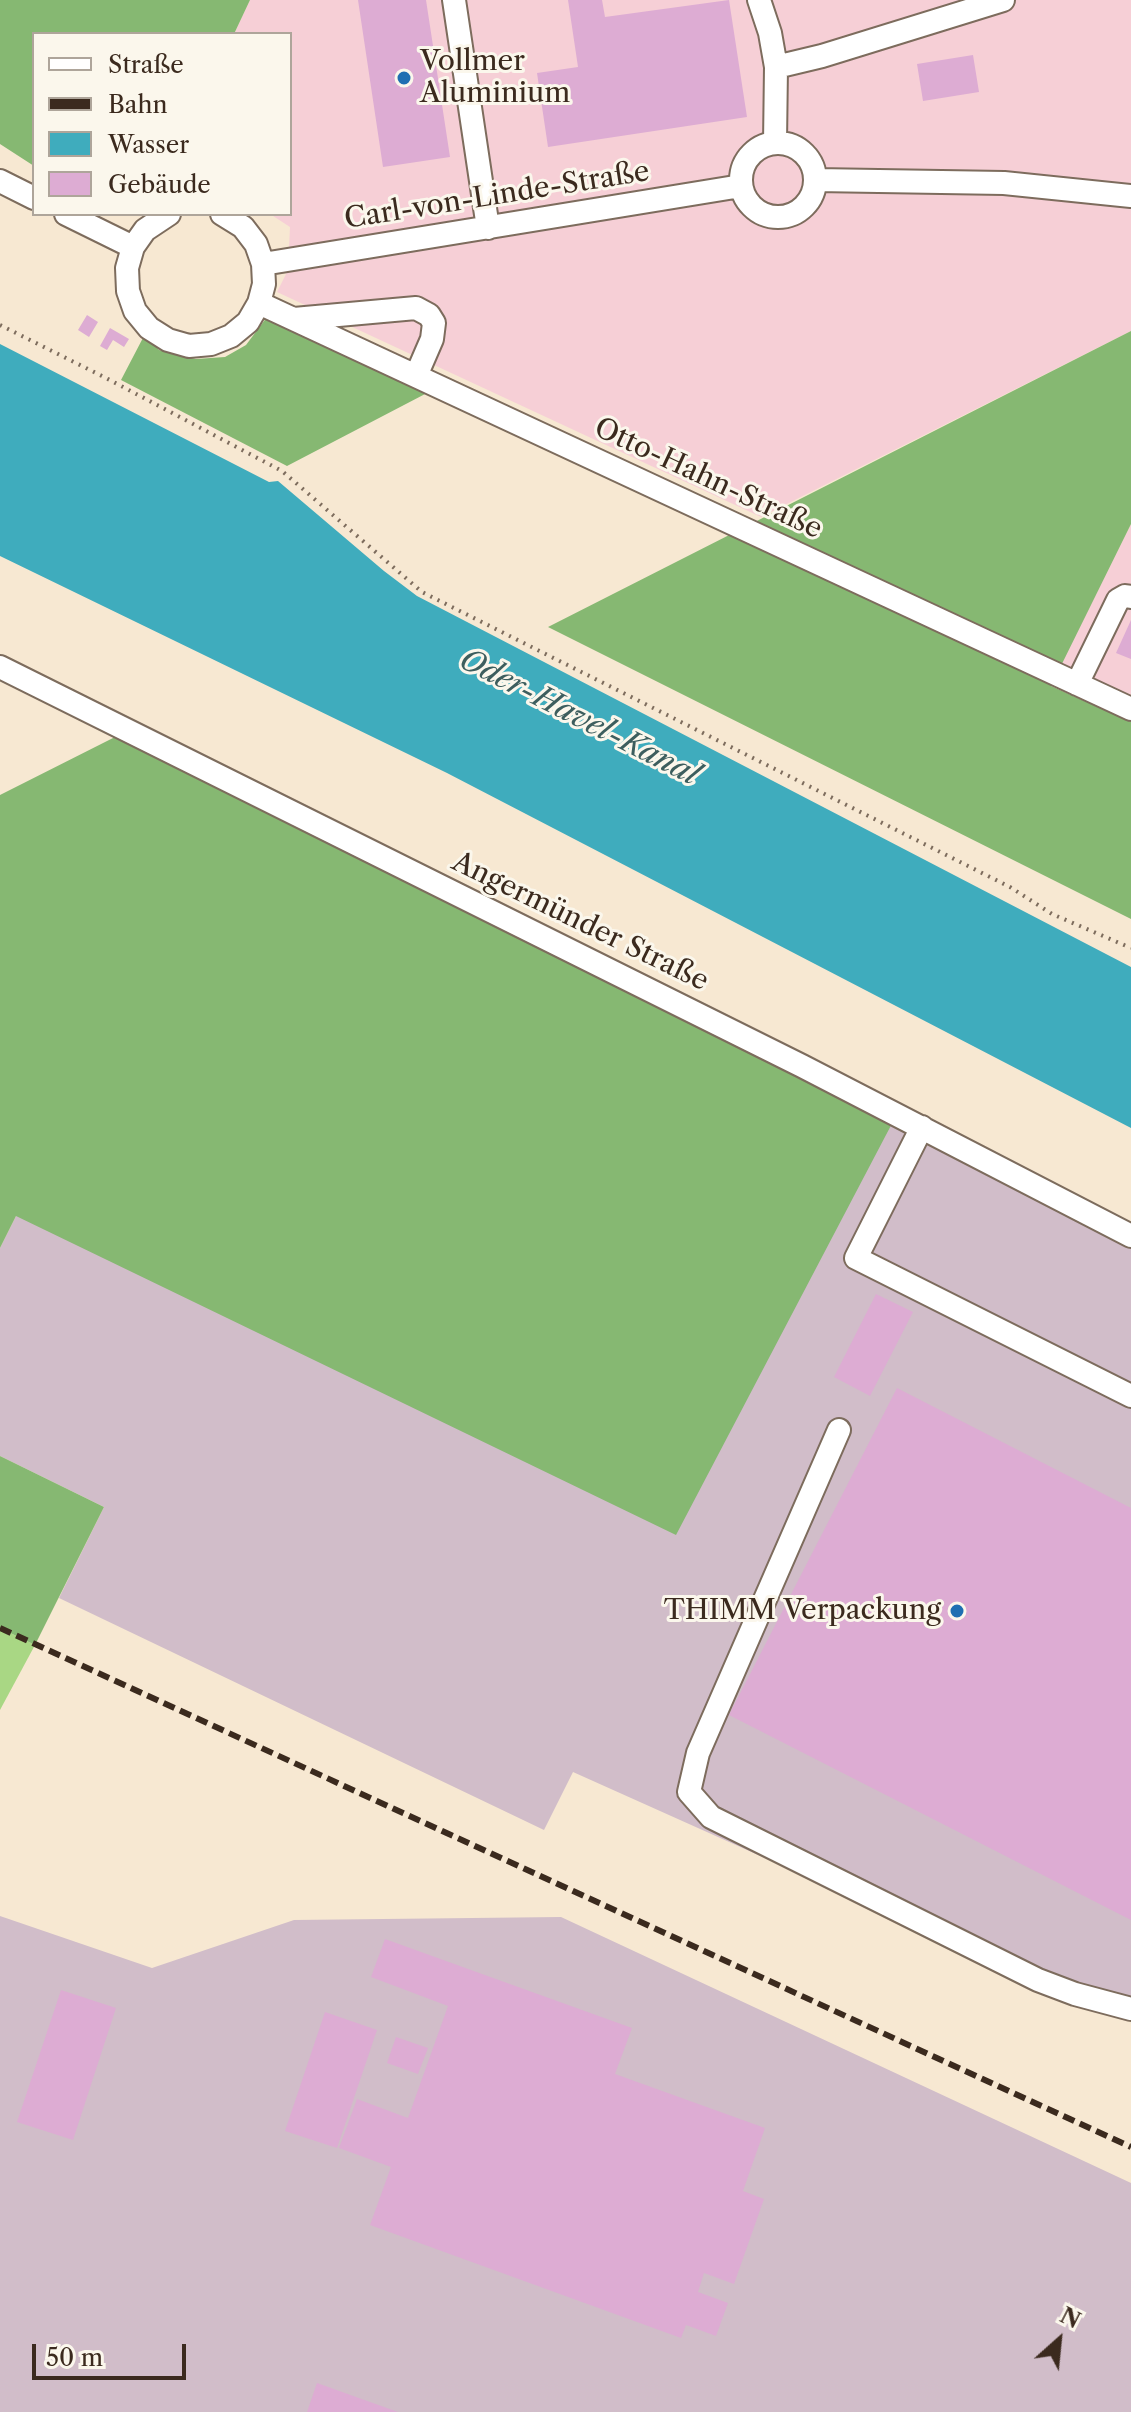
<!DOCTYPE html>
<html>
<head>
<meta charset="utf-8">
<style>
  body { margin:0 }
  #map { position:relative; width:1131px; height:2412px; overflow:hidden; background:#f7e8d2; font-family:"Libre Caslon Text",serif }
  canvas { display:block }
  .legend { position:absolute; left:32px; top:32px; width:260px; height:184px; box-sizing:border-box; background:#fbf7ec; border:2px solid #aea59a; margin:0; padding:10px 14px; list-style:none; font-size:24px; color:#3b2a1e }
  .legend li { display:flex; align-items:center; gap:16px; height:40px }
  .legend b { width:40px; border:2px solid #aea59a }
  .north { position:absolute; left:1019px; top:2300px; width:80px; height:80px; -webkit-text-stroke:6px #fbf7ec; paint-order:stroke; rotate:27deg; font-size:22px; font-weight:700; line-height:32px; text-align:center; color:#3b2a1e }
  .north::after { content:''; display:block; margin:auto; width:28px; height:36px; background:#3b2a1e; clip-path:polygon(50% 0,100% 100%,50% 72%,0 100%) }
  .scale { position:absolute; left:32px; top:2344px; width:154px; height:36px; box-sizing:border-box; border:4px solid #3b2a1e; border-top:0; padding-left:10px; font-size:24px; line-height:28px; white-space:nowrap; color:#3b2a1e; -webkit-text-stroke:6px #fbf7ec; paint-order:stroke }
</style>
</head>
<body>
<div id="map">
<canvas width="1131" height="2412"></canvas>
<ul class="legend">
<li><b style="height:10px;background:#fff"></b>Straße</li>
<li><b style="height:10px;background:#3b2a1e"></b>Bahn</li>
<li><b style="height:22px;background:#3facbd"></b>Wasser</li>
<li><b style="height:22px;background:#ddacd3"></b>Gebäude</li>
</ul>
<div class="north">N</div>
<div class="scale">50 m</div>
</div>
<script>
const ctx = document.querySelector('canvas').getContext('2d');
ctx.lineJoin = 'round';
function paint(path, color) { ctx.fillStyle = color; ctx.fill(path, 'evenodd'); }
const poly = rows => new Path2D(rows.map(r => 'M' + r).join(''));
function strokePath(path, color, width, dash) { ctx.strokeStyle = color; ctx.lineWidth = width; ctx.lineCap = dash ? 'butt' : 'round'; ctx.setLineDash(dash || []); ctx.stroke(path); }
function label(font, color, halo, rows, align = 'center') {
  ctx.font = font + ' "Libre Caslon Text",serif'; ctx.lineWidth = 6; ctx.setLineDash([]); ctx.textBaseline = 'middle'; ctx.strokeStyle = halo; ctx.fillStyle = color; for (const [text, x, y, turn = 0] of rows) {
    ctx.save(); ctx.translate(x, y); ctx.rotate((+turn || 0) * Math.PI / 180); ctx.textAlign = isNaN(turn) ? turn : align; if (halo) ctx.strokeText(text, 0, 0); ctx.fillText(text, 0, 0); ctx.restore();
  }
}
const built = poly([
  [250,0,1131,0,1131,331,761,517,277,292,288,270,290,227,270,214,290,214,290,34,234,34],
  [1131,524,1131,695,1061,664]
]);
const industrial = poly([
  [897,1114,1131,1236,1131,2009,1037,1980,573,1772,544,1830,59,1598,104,1507,0,1456,0,1248,16,1216],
  [0,1916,152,1968,294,1920,561,1917,1131,2183,1131,2412,0,2412]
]);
const green = poly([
  [0,1628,35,1645,0,1710]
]);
const forest = poly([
  [0,0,250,0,234,34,34,34,34,166,0,144],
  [267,317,427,393,287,466,121,380,145,334,159,350,196,359,225,357,246,345],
  [1131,331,1131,524,1051,686,1131,722,1131,919,548,627],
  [115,737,802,1066,897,1114,676,1535,16,1216,0,1248,0,795],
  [0,1456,104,1507,35,1645,0,1628]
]);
const water = poly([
  [0,344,269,482,278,481,384,571,417,596,1131,967,1131,1128,447,773,0,556]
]);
const building = poly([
  [358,0,426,0,450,157,383,167],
  [568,0,602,0,605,17,729,0,747,117,548,147,537,73,578,67],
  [973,55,979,92,923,101,917,64],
  [87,315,98,322,89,337,78,330],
  [110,328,129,339,124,347,113,340,107,350,100,346],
  [1131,620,1131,659,1116,653],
  [876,1294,913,1312,870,1396,834,1377],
  [897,1388,1131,1508,1131,1920,729,1715],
  [385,1939,632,2028,615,2074,765,2128,743,2191,764,2199,734,2284,704,2273,698,2292,728,2303,716,2336,686,2325,681,2338,370,2225,391,2167,339,2148,357,2099,408,2118,448,2006,371,1977],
  [61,1990,116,2008,73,2140,17,2122],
  [325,2012,377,2030,337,2148,285,2131],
  [396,2037,428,2048,418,2074,387,2063],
  [317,2383,398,2412,307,2412]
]);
const path = poly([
  [0,325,106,378,282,471,422,592,1010,887,1052,914,1131,948]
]);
const minor = poly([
  [454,0,488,228],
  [759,0,770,33,776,67,775,143],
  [776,67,822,56,1003,0],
  '741 180a37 37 0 1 1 74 0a37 37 0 1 1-74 0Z',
  [816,180,1004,183,1131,196],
  [0,181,34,198],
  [66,214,133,247],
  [169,214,145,230,133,247,127,268,128,291,135,311,149,328,168,340,189,346,211,344,231,336,248,322,259,303,264,284,263,264,256,244,243,227,222,214],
  [263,264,741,186],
  [259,303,1131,709],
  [294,319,416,308,429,315,434,323,432,339,416,376],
  [0,667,802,1066,1131,1236],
  [1077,684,1118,600,1125,596,1131,597],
  [922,1127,856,1258,1131,1396],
  [839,1430,698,1753,689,1792,711,1817,1038,1980,1075,1994,1131,2009]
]);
const rail = poly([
  [0,1628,1131,2147]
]);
const markers = [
  [404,78,8,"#1f6fb2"],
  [957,1611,8,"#1f6fb2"]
];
const poiNames = [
  ["Vollmer",420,62],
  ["Aluminium",420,94],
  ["THIMM Verpackung",941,1611,"right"]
];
const streetNames = [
  ["Carl-von-Linde-Straße",497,196,-9],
  ["Otto-Hahn-Straße",708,479,25],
  ["Angermünder Straße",580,922,26]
];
const waterNames = [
  ["Oder-Havel-Kanal",579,718,27]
];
paint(built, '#f6cfd6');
paint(industrial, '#d1bdc9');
paint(green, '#a9d784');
paint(forest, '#86b872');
paint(water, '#3facbd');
paint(building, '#ddacd3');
strokePath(minor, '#7d6c5d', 26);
strokePath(path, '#7d6c5d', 4, [2, 6]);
strokePath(minor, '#fff', 22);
strokePath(rail, '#3b2a1e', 6, [12, 6]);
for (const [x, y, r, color] of markers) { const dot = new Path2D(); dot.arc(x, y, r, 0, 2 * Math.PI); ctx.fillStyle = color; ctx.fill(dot); strokePath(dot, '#fbf7ec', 3); }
label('28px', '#3b2a1e', '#fbf7ec', poiNames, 'left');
label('28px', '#3b2a1e', '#fbf7ec', streetNames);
label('italic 30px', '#3d5e5e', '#fbf7ec', waterNames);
</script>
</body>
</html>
